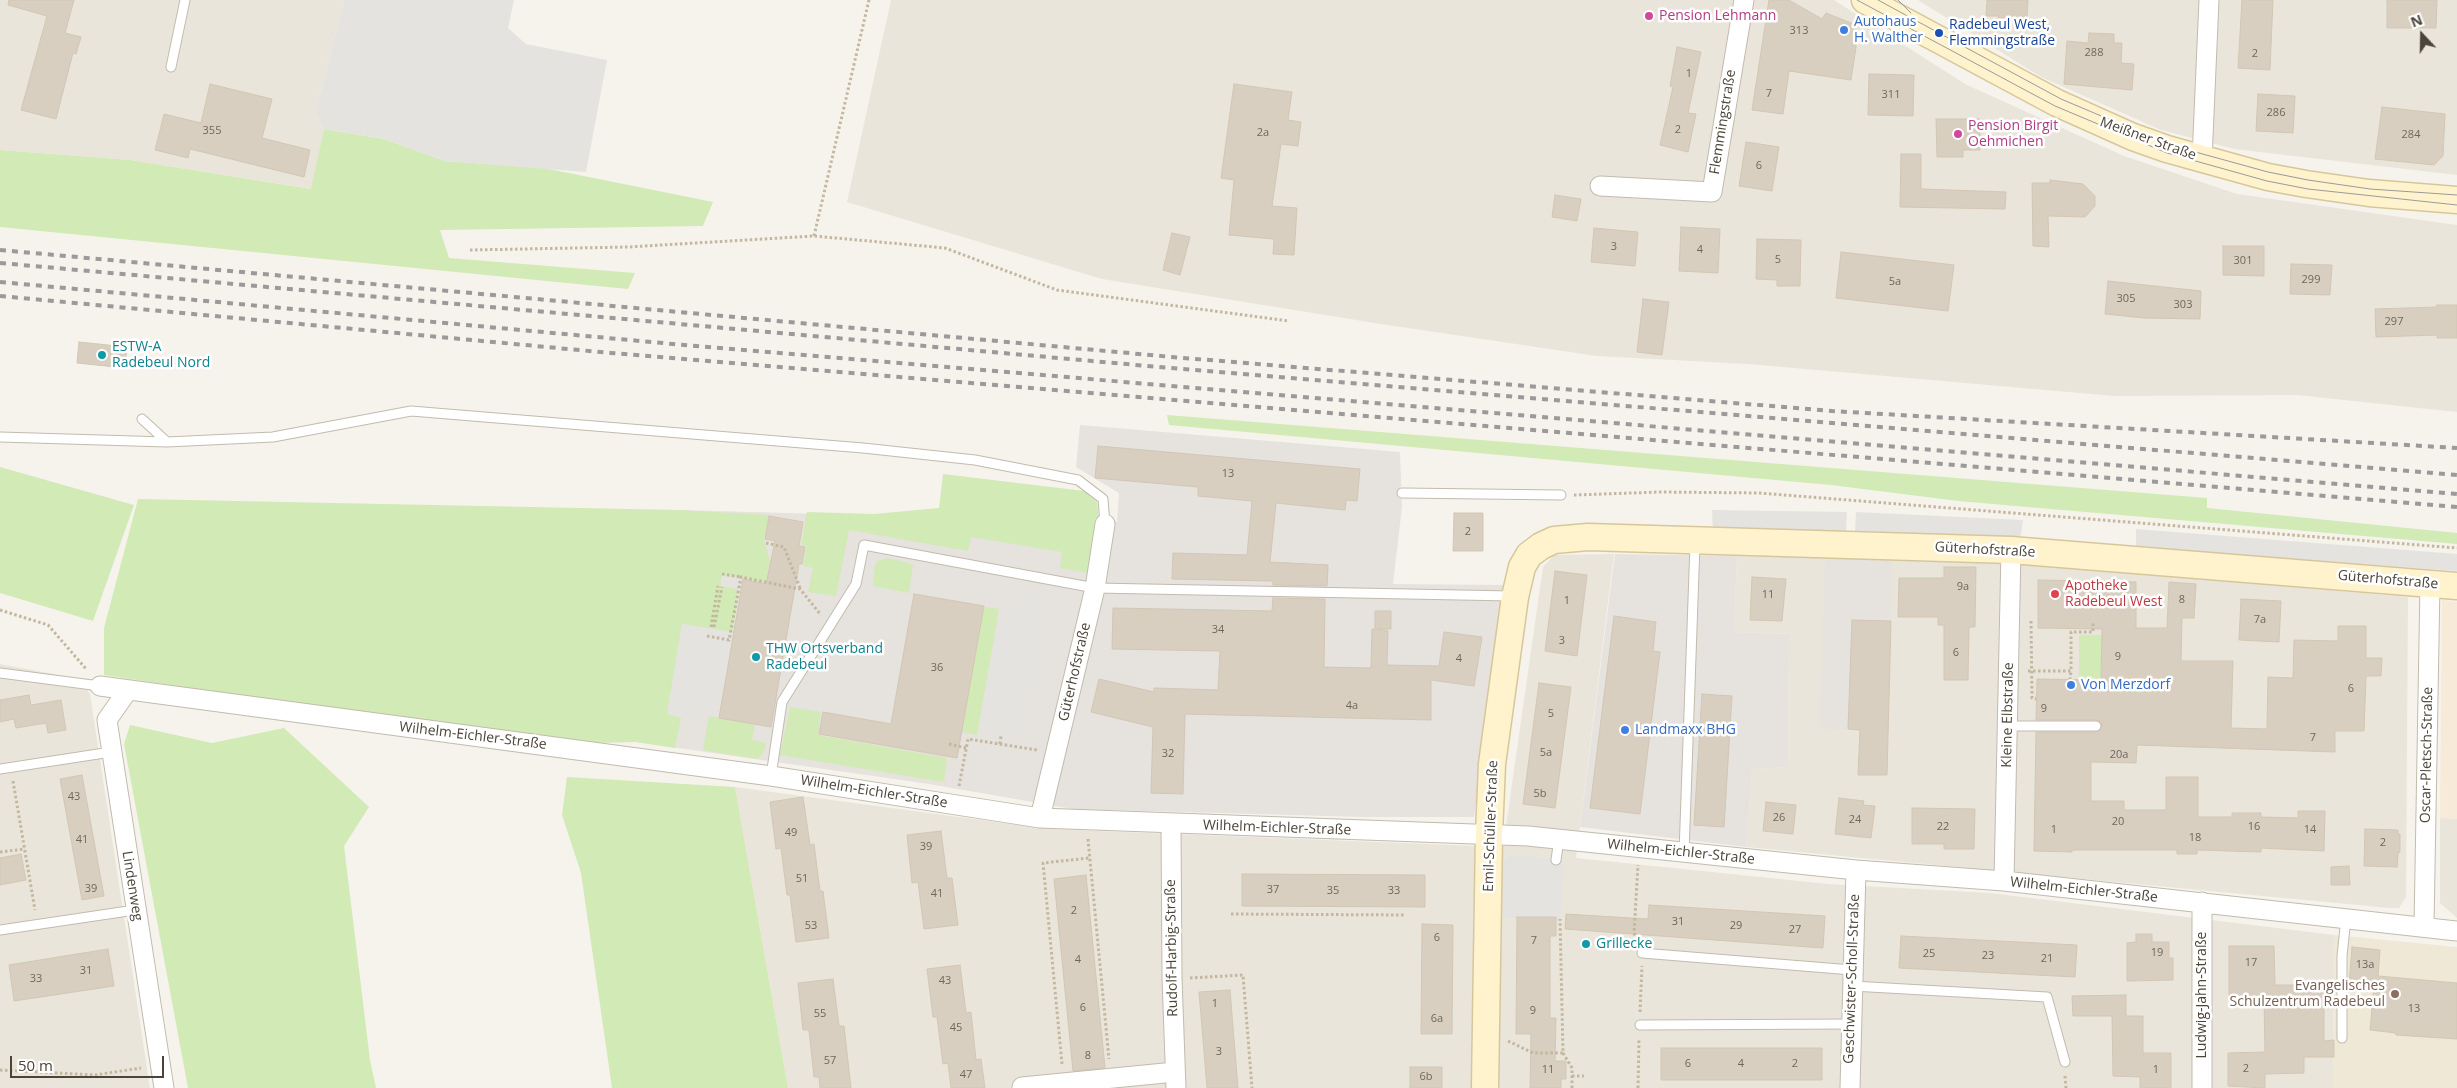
<!DOCTYPE html>
<html>
<head>
<meta charset="utf-8">
<style>
  body { margin:0 }
  #map { position:relative; width:2457px; height:1088px; overflow:hidden; background:#f6f3ec; font-family:"Open Sans",sans-serif }
  canvas { display:block }
  .north { position:absolute; left:2397px; top:10px; width:50px; height:50px; -webkit-text-stroke:4px #fff; paint-order:stroke; rotate:339deg; font-size:14px; font-weight:700; line-height:20px; text-align:center; color:#4b4439 }
  .north::after { content:''; display:block; margin:auto; width:18px; height:22px; background:#4b4439; clip-path:polygon(50% 0,100% 100%,50% 72%,0 100%) }
  .scale { position:absolute; left:10px; top:1056px; width:154px; height:22px; box-sizing:border-box; border:2px solid #4b4439; border-top:0; padding-left:6px; font-size:15px; line-height:18px; white-space:nowrap; color:#4b4439; -webkit-text-stroke:4px #fff; paint-order:stroke }
</style>
</head>
<body>
<div id="map">
<canvas width="2457" height="1088"></canvas>
<div class="north">N</div>
<div class="scale">50 m</div>
</div>
<script>
const ctx = document.querySelector('canvas').getContext('2d');
ctx.lineJoin = 'round';
function paint(path, color) { ctx.fillStyle = color; ctx.fill(path, 'evenodd'); }
const poly = rows => new Path2D(rows.map(r => 'M' + r).join(''));
function strokePath(path, color, width, dash) { ctx.strokeStyle = color; ctx.lineWidth = width; ctx.lineCap = dash ? 'butt' : 'round'; ctx.setLineDash(dash || []); ctx.stroke(path); }
function label(font, color, halo, rows, align = 'center') {
  ctx.font = font + ' "Open Sans",sans-serif'; ctx.lineWidth = 5; ctx.setLineDash([]); ctx.textBaseline = 'middle'; ctx.strokeStyle = halo; ctx.fillStyle = color; for (const [text, x, y, turn = 0] of rows) {
    ctx.save(); ctx.translate(x, y); ctx.rotate((+turn || 0) * Math.PI / 180); ctx.textAlign = isNaN(turn) ? turn : align; if (halo) ctx.strokeText(text, 0, 0); ctx.fillText(text, 0, 0); ctx.restore();
  }
}
const residential = poly([
  [0,0,344,0,315,113,324,129,312,189,130,160,0,150],
  [891,0,1834,0,1965,84,2124,156,2237,194,2457,225,2457,412,2297,395,2114,396,1748,364,1597,356,1381,324,1102,279,847,202],
  [1918,0,2457,0,2457,175,2234,149,2161,130,2041,77],
  [1614,554,1576,858,1828,884,1990,893,2334,935,2333,1088,788,1088,735,787,1048,829,1503,847,1543,567,1554,555],
  [1737,556,1985,560,2408,597,2406,897,2399,908,2389,908,1746,847,1752,769,1788,767,1789,634,1734,632],
  [0,664,80,679,90,694,150,1088,0,1088],
  [2440,818,2457,819,2457,918,2440,903]
]);
const commercial = poly([
  [2442,600,2457,602,2457,819,2440,818]
]);
const industrial = poly([
  [1080,425,1400,452,1402,507,1393,584,1506,585,1474,817,1364,817,1073,809,929,784,636,742,679,510,1117,522,1119,493,1076,467],
  [1615,554,1737,556,1734,632,1789,634,1788,767,1752,769,1746,847,1580,827],
  [1825,557,1892,558,1889,730,1820,729]
]);
const education = poly([
  [2334,935,2457,947,2457,1088,2333,1088]
]);
const green = poly([
  [324,129,384,139,445,161,544,168,713,202,703,226,440,230,449,258,635,273,628,289,0,227,0,150,130,160,311,189],
  [1167,415,2207,498,2207,508,2457,533,2457,544,1958,501,1831,485,1169,425],
  [0,467,134,505,93,621,0,593],
  [943,474,1084,491,1097,502,1099,520,1089,573,1060,568,1062,552,971,537,968,551,849,530,836,596,808,592,813,568,803,566,807,546,801,545,807,512,874,514,939,508],
  [138,499,679,510,769,515,764,540,770,561,766,582,722,575,720,586,738,589,733,632,682,624,667,714,681,718,675,748,636,742,593,743,424,723,104,675,104,628],
  [887,558,913,564,909,593,873,586,875,565,878,561],
  [984,607,999,609,977,735,962,732],
  [2079,635,2102,635,2101,680,2079,680],
  [790,707,821,712,818,735,947,758,944,782,780,755],
  [709,716,755,725,752,740,766,743,764,752,757,759,703,750],
  [130,725,212,743,284,728,369,807,344,846,370,1060,376,1088,188,1088,124,744],
  [567,777,735,787,788,1088,612,1088,581,873,562,815]
]);
const parking = poly([
  [344,0,514,0,508,28,526,44,607,60,586,172,445,161,384,139,324,129,315,113],
  [1712,510,1847,512,1846,533,1713,530],
  [1856,512,2023,520,2020,540,1855,532],
  [2136,529,2457,554,2457,571,2136,548],
  [1018,590,1052,596,1028,737,979,729,1000,609,1015,611],
  [682,624,732,632,716,716,708,713,681,717,667,714],
  [1521,855,1564,861,1560,919,1503,918,1501,863,1509,856]
]);
const building = poly([
  [9,0,74,0,65,33,81,37,76,54,73,53,56,119,21,110,47,16,8,5,9,0],
  [1769,0,1789,0,1822,19,1826,13,1856,25,1856,47,1851,80,1789,71,1783,114,1752,110,1769,0],
  [1987,0,2028,0,2027,18,1998,18,1999,16,1986,16,1987,0],
  [2242,0,2273,0,2270,70,2238,68,2242,0],
  [2387,0,2437,0,2436,28,2387,28,2387,0],
  [2089,33,2114,34,2114,43,2122,43,2121,63,2134,64,2132,90,2064,84,2067,41,2088,43,2089,33],
  [1677,47,1701,52,1688,113,1696,114,1688,152,1660,145,1673,87,1670,86,1677,47],
  [1869,74,1914,75,1913,116,1868,115,1869,74],
  [210,84,272,99,262,138,310,150,304,177,190,149,188,158,155,150,164,114,201,123,210,84],
  [1234,84,1292,92,1288,120,1301,122,1298,146,1281,144,1272,206,1297,208,1294,255,1273,254,1274,239,1229,235,1234,180,1221,178,1234,84],
  [2258,94,2295,96,2293,133,2256,131,2258,94],
  [2382,107,2445,114,2443,156,2434,165,2375,159,2382,107],
  [1936,119,1980,119,1980,150,1963,150,1963,157,1937,157,1936,119],
  [1746,142,1779,147,1772,191,1739,186,1746,142],
  [1901,154,1921,154,1921,189,2006,192,2005,209,1900,207,1901,154],
  [2050,180,2083,184,2095,196,2095,206,2085,217,2048,216,2049,247,2033,246,2032,183,2050,183,2050,180],
  [1555,195,1581,199,1577,221,1552,217,1555,195],
  [1681,227,1720,229,1718,273,1679,271,1681,227],
  [1594,228,1638,232,1635,266,1591,262,1594,228],
  [1172,233,1190,237,1180,275,1163,270,1172,233],
  [1757,239,1801,240,1800,286,1777,286,1777,280,1756,279,1757,239],
  [2223,246,2264,246,2264,276,2223,275,2223,246],
  [1841,252,1954,265,1948,311,1836,298,1841,252],
  [2291,264,2332,265,2330,295,2290,294,2291,264],
  [2108,281,2201,291,2200,319,2144,318,2105,314,2108,281],
  [1643,299,1669,302,1662,355,1637,352,1643,299],
  [2437,305,2457,305,2457,338,2437,338,2437,335,2376,337,2375,309,2437,307,2437,305],
  [79,342,127,347,125,368,77,363,79,342],
  [1098,446,1360,469,1357,501,1346,500,1345,510,1276,503,1270,562,1328,565,1327,586,1273,585,1273,581,1172,579,1173,553,1247,555,1252,501,1198,496,1198,487,1095,478,1098,446],
  [1454,513,1483,513,1483,551,1453,551,1454,513],
  [769,516,803,522,799,546,805,547,802,564,799,564,771,727,719,718,743,579,766,584,775,541,765,539,769,516],
  [1944,567,1976,567,1975,627,1969,627,1968,680,1944,680,1944,625,1938,625,1938,617,1898,617,1899,578,1944,578,1944,567],
  [1555,571,1587,575,1577,656,1545,651,1555,571],
  [1752,577,1786,579,1782,621,1750,620,1752,577],
  [2038,580,2136,582,2136,628,2167,628,2169,582,2196,584,2194,618,2182,618,2181,661,2233,661,2231,728,2267,729,2268,677,2293,678,2294,640,2338,641,2338,626,2366,626,2366,658,2382,658,2381,676,2366,676,2364,731,2335,731,2335,752,2137,745,2136,763,2091,762,2091,801,2124,801,2124,810,2166,810,2166,777,2198,777,2198,817,2232,817,2232,813,2261,813,2261,817,2298,818,2298,811,2325,811,2324,851,2261,848,2261,852,2197,850,2197,854,2177,854,2177,850,2072,850,2072,852,2034,851,2036,732,2096,732,2102,726,2101,722,2096,720,2036,720,2037,679,2101,680,2102,629,2038,628,2038,580],
  [914,594,984,606,957,758,819,734,823,712,891,724,914,594],
  [1273,598,1325,599,1324,667,1371,668,1372,629,1375,629,1375,611,1391,611,1391,629,1377,629,1388,631,1387,665,1439,666,1444,632,1482,637,1474,686,1431,680,1431,720,1185,714,1183,794,1151,793,1153,727,1091,712,1099,679,1154,692,1154,688,1218,690,1220,651,1112,649,1113,608,1272,611,1273,598],
  [2241,599,2281,601,2279,642,2239,640,2241,599],
  [1614,616,1656,622,1653,651,1660,652,1640,814,1590,808,1614,616],
  [1852,620,1891,621,1887,775,1858,775,1860,730,1848,729,1852,620],
  [1539,683,1571,687,1555,808,1523,804,1539,683],
  [1702,694,1732,696,1724,827,1694,825,1702,694],
  [29,695,31,705,61,700,66,730,48,733,46,723,16,728,14,719,0,722,0,700,29,695],
  [82,775,104,896,82,900,60,779,82,775],
  [803,797,810,845,814,844,820,891,823,891,829,938,796,942,790,895,787,895,781,848,776,849,770,802,803,797],
  [1839,798,1864,801,1863,805,1875,806,1871,838,1835,834,1839,798],
  [1766,802,1796,805,1793,834,1763,831,1766,802],
  [1912,808,1975,809,1974,849,1944,849,1944,844,1912,844,1912,808],
  [2365,829,2398,830,2398,834,2400,834,2400,852,2398,853,2397,867,2364,866,2365,829],
  [941,831,947,878,952,878,958,925,924,929,918,882,912,883,907,835,941,831],
  [21,854,26,880,0,885,0,858,21,854],
  [2349,866,2350,885,2331,885,2331,867,2349,866],
  [1242,874,1425,875,1425,907,1242,906,1242,874],
  [1086,875,1105,1068,1073,1071,1054,879,1086,875],
  [1649,905,1825,916,1823,948,1565,929,1566,914,1648,919,1649,905],
  [1517,917,1556,917,1556,936,1550,936,1550,1018,1556,1018,1555,1061,1566,1061,1566,1079,1561,1079,1561,1088,1530,1088,1531,1034,1516,1034,1517,917],
  [1422,924,1453,925,1452,1034,1421,1034,1422,924],
  [2136,934,2152,934,2152,942,2169,942,2169,958,2173,958,2173,980,2127,981,2127,943,2136,942,2136,934],
  [1901,936,2077,945,2075,977,1899,968,1901,936],
  [2229,946,2274,946,2275,985,2324,985,2324,1041,2334,1040,2334,1057,2304,1057,2304,1073,2265,1074,2265,1088,2228,1086,2228,1053,2265,1052,2264,998,2229,998,2229,946],
  [2352,947,2380,950,2378,976,2457,983,2457,1039,2396,1035,2396,1033,2370,1030,2374,987,2349,985,2352,947],
  [108,949,114,986,14,1001,9,965,108,949],
  [960,965,966,1013,971,1012,976,1060,981,1059,985,1088,951,1088,948,1063,943,1064,937,1017,933,1017,927,969,960,965],
  [833,979,839,1026,844,1026,851,1088,820,1088,819,1077,814,1077,809,1030,803,1030,798,983,833,979],
  [1230,990,1238,1088,1207,1088,1199,992,1230,990],
  [2126,995,2126,1016,2143,1016,2143,1053,2171,1053,2171,1088,2140,1088,2140,1077,2113,1076,2112,1016,2073,1016,2072,996,2126,995],
  [1661,1048,1822,1048,1822,1080,1661,1080,1661,1048],
  [1410,1067,1442,1067,1442,1088,1410,1088,1410,1067]
]);
const path = poly([
  [814,236,869,0],
  [470,250,628,247,814,236,945,248,1057,290,1289,321],
  [1574,495,1660,492,1759,493,2457,548],
  [766,543,784,547,800,588],
  [722,574,741,577],
  [0,610,48,625,87,670],
  [2031,621,2032,698,2036,699],
  [711,627,718,586],
  [714,627,722,587],
  [707,636,729,640,741,577,800,589,821,615],
  [2028,671,2071,671,2071,632,2093,632,2093,621],
  [2070,680,2071,671],
  [949,744,966,748],
  [1000,744,1001,736],
  [13,781,35,910],
  [959,786,968,739,1037,750],
  [1088,839,1109,1059],
  [0,852,25,849],
  [1231,914,1406,915],
  [1637,940,1634,933,1638,865],
  [1190,978,1243,975,1252,1088],
  [1640,1012,1642,966],
  [1508,1041,1533,1053,1563,1053,1560,919],
  [1563,1053,1572,1068,1572,1088],
  [1062,1064,1043,863,1089,858],
  [0,1070,95,1075,141,1068],
  [1572,1076,1584,1076],
  [2065,1076,2066,1088],
  [1638,1088,1639,1038]
]);
const lane = poly([
  [171,67,185,0],
  [142,419,167,442,273,437,411,411,863,448,975,460,1078,480,1103,499,1105,524],
  [0,437,167,442],
  [1402,493,1561,495],
  [0,673,100,686],
  [2007,726,2096,726],
  [0,769,111,752],
  [771,776,782,702,856,584,864,545,1095,588,1512,596],
  [1684,853,1695,544],
  [1556,860,1559,839],
  [0,930,135,910],
  [1642,953,1852,970],
  [1852,986,2047,997,2065,1062],
  [1640,1025,1851,1024],
  [2342,1038,2342,956,2346,918]
]);
const street = poly([
  [2202,159,2209,0],
  [1600,186,1712,192,1744,0],
  [100,686,771,776,1040,818,1528,836,1856,870,2004,881,2457,931],
  [128,690,107,720,164,1088],
  [1040,818,1095,588,1105,524],
  [1171,824,1172,978,1176,1088],
  [2004,881,2011,550],
  [2202,902,2202,1088],
  [2424,926,2430,583],
  [1022,1087,1175,1072],
  [1850,1088,1856,870]
]);
const secondary = poly([
  [1865,0,2057,103,2133,137,2167,149,2268,177,2306,184,2369,193,2457,200],
  [1485,1088,1489,834,1492,764,1515,597,1522,567,1529,555,1541,546,1554,540,1588,537,2011,550,2457,586]
]);
const tram = poly([
  [1857,0,2055,106,2167,153,2267,181,2308,189,2457,205],
  [1878,0,2061,99,2170,145,2268,172,2308,180,2370,189,2457,195],
  [1898,0,1911,13]
]);
const rail = poly([
  [0,250,1172,357,1832,411,2457,448],
  [0,263,1170,368,2457,475],
  [0,282,673,344,2457,494],
  [0,296,611,353,2457,507]
]);
const markers = [
  [1649,16,5,"#d1479c"],
  [1844,30,5,"#3f7fe0"],
  [1939,33,5,"#1a4fb4"],
  [1958,134,5,"#d1479c"],
  [102,355,5,"#0f9aa8"],
  [2055,594,5,"#e0444e"],
  [756,657,5,"#0f9aa8"],
  [2071,685,5,"#3f7fe0"],
  [1625,730,5,"#3f7fe0"],
  [1586,944,5,"#0f9aa8"],
  [2395,994,5,"#8d6e63"]
];
const numberNames = [
  ["313",1799,31],
  ["288",2094,53],
  ["2",2255,54],
  ["1",1689,74],
  ["7",1769,94],
  ["311",1891,95],
  ["286",2276,113],
  ["2",1678,130],
  ["355",212,131],
  ["2a",1263,133],
  ["284",2411,135],
  ["6",1759,166],
  ["3",1614,247],
  ["4",1700,250],
  ["5",1778,260],
  ["301",2243,261],
  ["299",2311,280],
  ["5a",1895,282],
  ["305",2126,299],
  ["303",2183,305],
  ["297",2394,322],
  ["13",1228,474],
  ["2",1468,532],
  ["9a",1963,587],
  ["11",1768,595],
  ["8",2182,600],
  ["1",1567,601],
  ["7a",2260,620],
  ["34",1218,630],
  ["3",1562,641],
  ["6",1956,653],
  ["9",2118,657],
  ["4",1459,659],
  ["36",937,668],
  ["6",2351,689],
  ["4a",1352,706],
  ["9",2044,709],
  ["5",1551,714],
  ["7",2313,738],
  ["5a",1546,753],
  ["32",1168,754],
  ["20a",2119,755],
  ["5b",1540,794],
  ["43",74,797],
  ["26",1779,818],
  ["24",1855,820],
  ["20",2118,822],
  ["22",1943,827],
  ["16",2254,827],
  ["1",2054,830],
  ["14",2310,830],
  ["49",791,833],
  ["18",2195,838],
  ["41",82,840],
  ["2",2383,843],
  ["39",926,847],
  ["51",802,879],
  ["39",91,889],
  ["37",1273,890],
  ["35",1333,891],
  ["33",1394,891],
  ["41",937,894],
  ["2",1074,911],
  ["31",1678,922],
  ["53",811,926],
  ["29",1736,926],
  ["27",1795,930],
  ["6",1437,938],
  ["7",1534,941],
  ["19",2157,953],
  ["25",1929,954],
  ["23",1988,956],
  ["21",2047,959],
  ["4",1078,960],
  ["17",2251,963],
  ["13a",2365,965],
  ["31",86,971],
  ["33",36,979],
  ["43",945,981],
  ["1",1215,1004],
  ["6",1083,1008],
  ["13",2414,1009],
  ["9",1533,1011],
  ["55",820,1014],
  ["6a",1437,1019],
  ["45",956,1028],
  ["3",1219,1052],
  ["8",1088,1056],
  ["57",830,1061],
  ["6",1688,1064],
  ["4",1741,1064],
  ["2",1795,1064],
  ["2",2246,1069],
  ["11",1548,1070],
  ["1",2156,1070],
  ["47",966,1075],
  ["6b",1426,1077]
];
const hotelNames = [
  ["Pension Lehmann",1659,16],
  ["Pension Birgit",1968,126],
  ["Oehmichen",1968,142]
];
const shopNames = [
  ["Autohaus",1854,22],
  ["H. Walther",1854,38],
  ["Von Merzdorf",2081,685],
  ["Landmaxx BHG",1635,730]
];
const transitNames = [
  ["Radebeul West,",1949,25],
  ["Flemmingstraße",1949,41]
];
const streetNames = [
  ["Flemmingstraße",1723,122,-81],
  ["Meißner Straße",2148,139,20],
  ["Güterhofstraße",1985,550,3],
  ["Güterhofstraße",2388,580,5],
  ["Güterhofstraße",1075,672,-77],
  ["Kleine Elbstraße",2008,715,-89],
  ["Wilhelm-Eichler-Straße",473,736,7],
  ["Oscar-Pletsch-Straße",2427,755,-89],
  ["Wilhelm-Eichler-Straße",874,792,9],
  ["Emil-Schüller-Straße",1491,826,-88],
  ["Wilhelm-Eichler-Straße",1277,828,2],
  ["Wilhelm-Eichler-Straße",1681,852,6],
  ["Lindenweg",132,886,81],
  ["Wilhelm-Eichler-Straße",2084,890,6],
  ["Rudolf-Harbig-Straße",1172,948,-91],
  ["Geschwister-Scholl-Straße",1852,979,-88],
  ["Ludwig-Jahn-Straße",2202,995,-90]
];
const cultureNames = [
  ["ESTW-A",112,347],
  ["Radebeul Nord",112,363],
  ["THW Ortsverband",766,649],
  ["Radebeul",766,665],
  ["Grillecke",1596,944]
];
const healthNames = [
  ["Apotheke",2065,586],
  ["Radebeul West",2065,602]
];
const educationNames = [
  ["Evangelisches",2385,986],
  ["Schulzentrum Radebeul",2385,1002]
];
paint(residential, '#eae5da');
paint(commercial, '#f7ead8');
paint(industrial, '#e6e2dd');
paint(education, '#efe8d6');
paint(green, '#d2eab5');
paint(parking, '#e5e3e0');
paint(building, '#d8cfc1');
strokePath(building, '#d3c7b4', 1);
strokePath(lane, '#c2bbae', 11);
strokePath(street, '#c2bbae', 21);
strokePath(secondary, '#d6c79b', 29);
strokePath(path, '#c4b79f', 3, [2.5, 2.5]);
strokePath(lane, '#fff', 9);
strokePath(street, '#fff', 19);
strokePath(secondary, '#fff3cd', 26);
strokePath(tram, '#9a9a9a', 1);
strokePath(rail, '#9a9a9a', 4, [6, 6]);
for (const [x, y, r, color] of markers) { const dot = new Path2D(); dot.arc(x, y, r, 0, 2 * Math.PI); ctx.fillStyle = color; ctx.fill(dot); strokePath(dot, '#fff', 2); }
label('11px', '#6e675b', null, numberNames);
label('14px', '#b23c85', '#fff', hotelNames, 'left');
label('14px', '#366cbe', '#fff', shopNames, 'left');
label('14px', '#164399', '#fff', transitNames, 'left');
label('14px', '#4b4439', '#fff', streetNames);
label('14px', '#0d838f', '#fff', cultureNames, 'left');
label('14px', '#be3a42', '#fff', healthNames, 'left');
label('14px', '#785e54', '#fff', educationNames, 'right');
</script>
</body>
</html>
